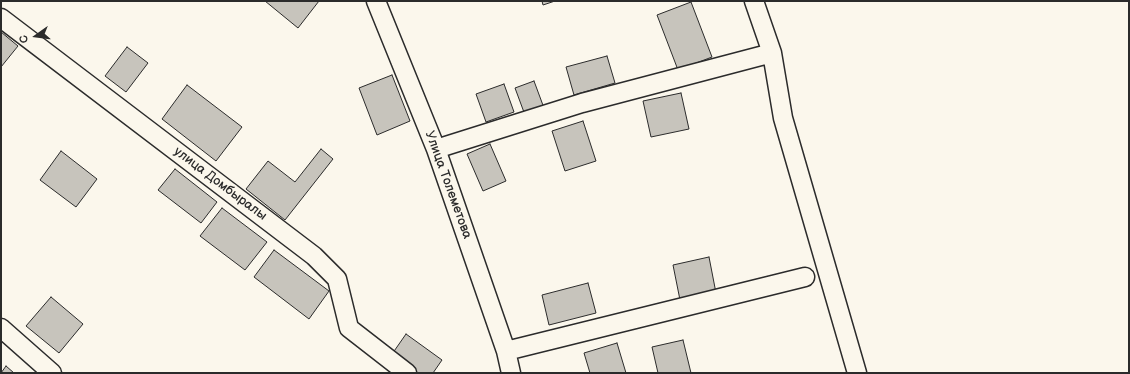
<!DOCTYPE html>
<html>
<head>
<meta charset="utf-8">
<style>
  body { margin:0 }
  #map { position:relative; width:1130px; height:374px; overflow:hidden; background:#fbf7ec; font-family:"Balsamiq Sans",sans-serif }
  canvas { display:block }
  .frame { position:absolute; inset:0; border:2px solid #2b2b2b; pointer-events:none }
  .north { position:absolute; left:16px; top:16px; width:40px; height:40px; -webkit-text-stroke:3px #fbf7ec; paint-order:stroke; rotate:256deg; font-size:11px; font-weight:700; line-height:16px; text-align:center; color:#2b2b2b }
  .north::after { content:''; display:block; margin:auto; width:14px; height:18px; background:#2b2b2b; clip-path:polygon(50% 0,100% 100%,50% 72%,0 100%) }
</style>
</head>
<body>
<div id="map">
<canvas width="1130" height="374"></canvas>
<div class="frame"></div>
<div class="north">С</div>
</div>
<script>
const ctx = document.querySelector('canvas').getContext('2d');
ctx.lineJoin = 'round';
function paint(path, color) { ctx.fillStyle = color; ctx.fill(path, 'evenodd'); }
const poly = rows => new Path2D(rows.map(r => 'M' + r).join(''));
function strokePath(path, color, width, dash) { ctx.strokeStyle = color; ctx.lineWidth = width; ctx.lineCap = dash ? 'butt' : 'round'; ctx.setLineDash(dash || []); ctx.stroke(path); }
function label(font, color, halo, rows, align = 'center') {
  ctx.font = font + ' "Balsamiq Sans",sans-serif'; ctx.lineWidth = 4; ctx.setLineDash([]); ctx.textBaseline = 'middle'; ctx.strokeStyle = halo; ctx.fillStyle = color; for (const [text, x, y, turn = 0] of rows) {
    ctx.save(); ctx.translate(x, y); ctx.rotate((+turn || 0) * Math.PI / 180); ctx.textAlign = isNaN(turn) ? turn : align; if (halo) ctx.strokeText(text, 0, 0); ctx.fillText(text, 0, 0); ctx.restore();
  }
}
const building = poly([
  [265,1,319,1,298,28,265,1],
  [542,1,555,1,543,5,542,1],
  [691,2,712,57,678,70,657,15,691,2],
  [1,32,18,46,1,67,1,32],
  [127,47,148,63,126,92,105,76,127,47],
  [607,56,615,83,574,95,566,67,607,56],
  [392,75,410,121,377,135,359,88,392,75],
  [534,81,544,108,525,115,515,88,534,81],
  [504,84,514,112,486,122,476,94,504,84],
  [187,85,242,127,216,161,162,119,187,85],
  [681,93,689,129,651,137,643,101,681,93],
  [583,121,596,161,565,171,552,131,583,121],
  [490,144,506,181,483,191,467,154,490,144],
  [321,149,333,159,285,220,246,189,268,161,295,182,321,149],
  [61,151,97,179,76,207,40,180,61,151],
  [175,169,217,202,201,223,158,190,175,169],
  [222,208,267,242,245,270,200,236,222,208],
  [274,250,329,291,309,319,254,277,274,250],
  [709,257,716,293,680,300,673,265,709,257],
  [588,283,596,313,549,325,542,295,588,283],
  [51,297,83,324,59,353,26,326,51,297],
  [406,334,442,360,433,373,413,373,390,357,406,334],
  [683,340,691,373,658,373,652,347,683,340],
  [617,343,626,373,590,373,584,353,617,343],
  [6,366,14,373,1,373,6,366]
]);
const minor = poly([
  [376,1,436,149,506,351,511,373],
  [754,1,772,53,783,118,857,373],
  [1,18,314,256,337,279,349,328,407,373],
  [436,149,582,103,772,53],
  [1,328,52,373],
  [506,351,805,277]
]);
const streetNames = [
  ["улица Домбыралы",220,184,37],
  ["Улица Толеметова",448,185,70]
];
paint(building, '#c7c4bc');
strokePath(building, '#2b2b2b', 1);
strokePath(minor, '#2b2b2b', 21);
strokePath(minor, '#fbf7ec', 18);
label('13px', '#2b2b2b', '#fbf7ec', streetNames);
</script>
</body>
</html>
